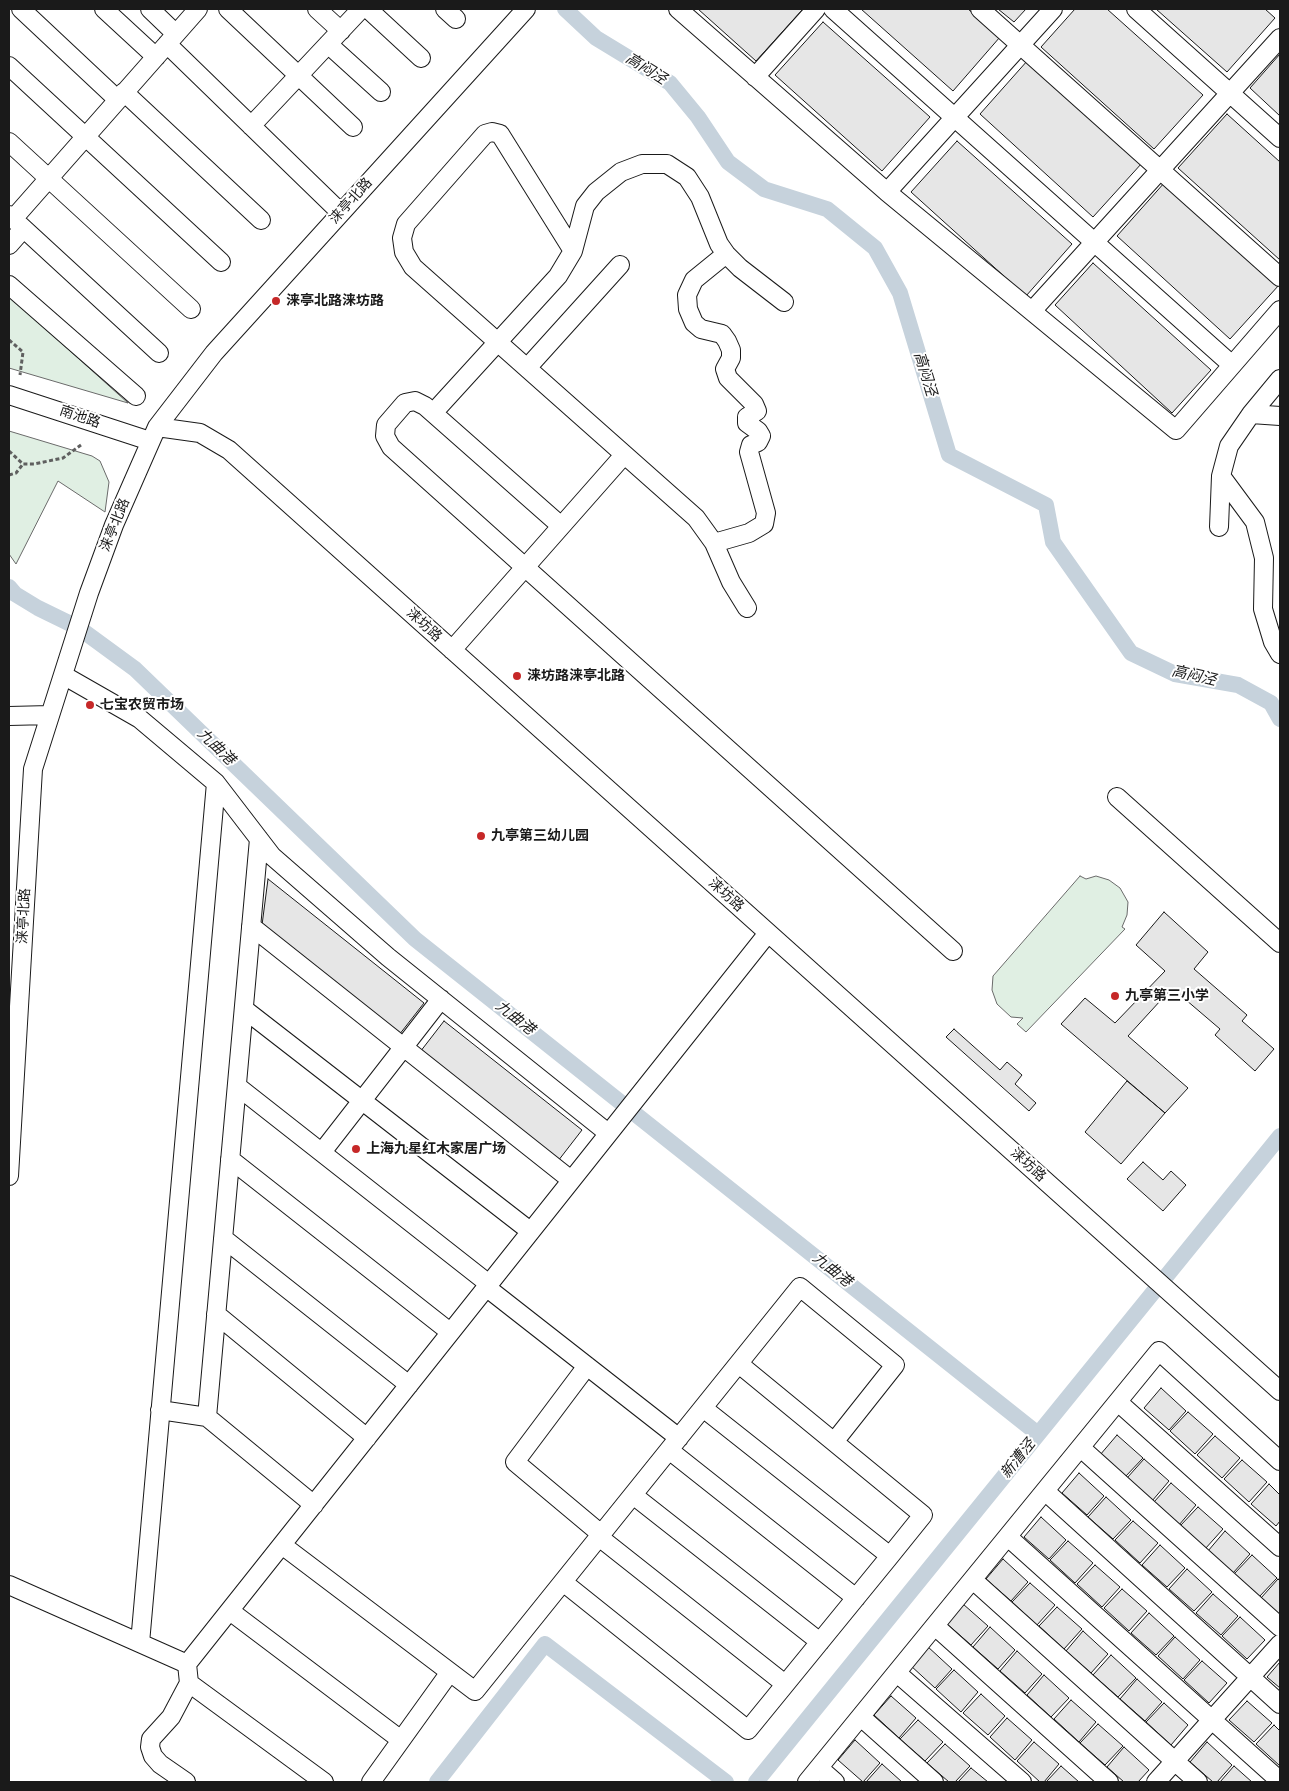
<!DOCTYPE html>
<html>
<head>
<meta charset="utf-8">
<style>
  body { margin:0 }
  #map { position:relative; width:1289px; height:1791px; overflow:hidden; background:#fff; font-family:"Noto Sans",sans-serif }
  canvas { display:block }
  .frame { position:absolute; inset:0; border:10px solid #1a1a1a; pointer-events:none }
</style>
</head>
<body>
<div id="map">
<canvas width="1289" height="1791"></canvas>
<div class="frame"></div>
</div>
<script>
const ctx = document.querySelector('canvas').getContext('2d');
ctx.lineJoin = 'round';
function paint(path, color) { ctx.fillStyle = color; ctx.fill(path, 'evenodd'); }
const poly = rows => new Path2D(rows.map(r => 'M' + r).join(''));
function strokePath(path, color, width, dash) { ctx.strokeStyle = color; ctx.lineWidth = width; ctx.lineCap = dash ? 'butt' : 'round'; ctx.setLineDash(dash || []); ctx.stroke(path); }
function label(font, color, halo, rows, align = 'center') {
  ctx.font = font + ' "Noto Sans","Noto Sans SC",sans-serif'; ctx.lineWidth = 4; ctx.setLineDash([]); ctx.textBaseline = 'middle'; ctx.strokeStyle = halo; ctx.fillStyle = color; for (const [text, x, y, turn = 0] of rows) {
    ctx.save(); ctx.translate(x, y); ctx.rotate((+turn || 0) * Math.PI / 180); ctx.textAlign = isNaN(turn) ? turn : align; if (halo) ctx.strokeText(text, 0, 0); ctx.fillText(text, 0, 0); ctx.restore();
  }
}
const green = poly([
  [9,296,128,403,9,368,9,296],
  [9,431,92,456,100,461,109,482,105,512,58,481,16,564,9,554,9,431],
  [1080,876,1086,879,1096,876,1109,880,1120,888,1128,902,1127,915,1122,927,1125,929,1026,1032,1017,1024,1023,1018,1011,1017,997,1004,992,990,993,976,1080,876]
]);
const canal = poly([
  [565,9,596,38,670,83,698,117,728,162,764,189,827,209,875,248,900,293,949,455,1046,505,1053,542,1131,653,1175,674,1238,685,1271,703,1280,719],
  [9,587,15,594,38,608,79,628,135,669,415,939,1038,1434],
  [437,1782,545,1644,726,1782],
  [756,1782,1280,1136]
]);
const building = poly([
  [698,9,803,9,756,61,698,9],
  [861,9,968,9,1000,37,953,91,861,9],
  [998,9,1026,9,1014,22,998,9],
  [1075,9,1107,9,1203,95,1154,149,1041,47,1075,9],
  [1156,9,1265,9,1275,18,1227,72,1156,9],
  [823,22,930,117,882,171,775,75,823,22],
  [1280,54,1280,116,1250,88,1280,54],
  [1028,60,1142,163,1093,217,980,114,1028,60],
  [1227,114,1280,162,1280,260,1178,168,1227,114],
  [957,141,1072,244,1026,296,911,192,957,141],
  [1165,182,1279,285,1230,339,1117,236,1165,182],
  [1093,263,1211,370,1172,413,1055,305,1093,263],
  [268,879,424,1003,399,1035,262,925,268,879],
  [1164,912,1208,952,1194,969,1247,1015,1242,1021,1274,1049,1255,1071,1215,1035,1220,1029,1172,988,1128,1036,1188,1088,1165,1113,1061,1024,1085,998,1115,1023,1165,971,1136,945,1164,912],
  [444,1021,582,1130,558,1161,420,1052,444,1021],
  [954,1029,1000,1070,1007,1062,1022,1075,1015,1084,1036,1103,1029,1111,946,1037,954,1029],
  [1127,1081,1165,1113,1121,1164,1085,1132,1127,1081],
  [1143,1162,1163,1180,1171,1171,1186,1185,1163,1211,1127,1179,1143,1162],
  [1161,1388,1186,1411,1169,1430,1144,1408,1161,1388],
  [1188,1412,1213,1434,1195,1454,1170,1431,1188,1412],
  [1117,1435,1143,1458,1125,1477,1100,1455,1117,1435],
  [1215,1436,1240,1458,1222,1478,1197,1455,1215,1436],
  [1144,1459,1169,1481,1152,1501,1127,1478,1144,1459],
  [1242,1460,1267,1482,1249,1502,1224,1479,1242,1460],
  [1079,1473,1104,1496,1087,1515,1062,1493,1079,1473],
  [1171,1483,1196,1505,1179,1525,1154,1502,1171,1483],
  [1269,1484,1280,1495,1280,1521,1276,1526,1251,1504,1269,1484],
  [1106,1497,1131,1520,1113,1539,1088,1517,1106,1497],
  [1198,1507,1223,1529,1205,1549,1180,1526,1198,1507],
  [1041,1517,1066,1540,1049,1559,1024,1537,1041,1517],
  [1133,1521,1158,1543,1140,1563,1115,1540,1133,1521],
  [1225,1531,1250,1554,1233,1573,1208,1551,1225,1531],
  [1068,1541,1093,1563,1075,1583,1050,1560,1068,1541],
  [1160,1545,1185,1568,1167,1587,1142,1565,1160,1545],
  [1252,1555,1277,1578,1259,1597,1234,1574,1252,1555],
  [1003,1559,1028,1582,1011,1601,986,1579,1003,1559],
  [1095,1565,1120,1587,1102,1607,1077,1584,1095,1565],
  [1187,1569,1212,1592,1194,1611,1169,1589,1187,1569],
  [1278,1579,1280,1581,1280,1616,1261,1598,1278,1579],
  [1030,1583,1055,1605,1037,1625,1012,1602,1030,1583],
  [1122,1589,1147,1611,1129,1631,1104,1608,1122,1589],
  [1213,1594,1238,1616,1221,1635,1196,1613,1213,1594],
  [963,1604,988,1626,971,1645,946,1623,963,1604],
  [1057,1607,1082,1629,1064,1649,1039,1626,1057,1607],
  [1149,1613,1174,1636,1156,1655,1131,1633,1149,1613],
  [1240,1617,1265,1640,1247,1659,1222,1636,1240,1617],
  [990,1627,1015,1650,998,1669,973,1647,990,1627],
  [1083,1631,1108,1654,1091,1673,1066,1651,1083,1631],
  [1175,1637,1200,1660,1183,1679,1158,1656,1175,1637],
  [927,1646,952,1669,935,1688,910,1665,927,1646],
  [1017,1651,1042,1674,1025,1693,1000,1671,1017,1651],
  [1111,1655,1136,1678,1118,1697,1093,1675,1111,1655],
  [1202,1661,1227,1683,1209,1703,1184,1680,1202,1661],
  [1280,1662,1280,1688,1267,1677,1280,1662],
  [954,1670,978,1692,961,1712,936,1689,954,1670],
  [1044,1675,1069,1698,1051,1717,1027,1695,1044,1675],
  [1137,1679,1162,1702,1145,1721,1120,1699,1137,1679],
  [981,1694,1005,1716,988,1735,963,1713,981,1694],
  [891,1696,916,1718,899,1738,874,1715,891,1696],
  [1071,1700,1096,1722,1079,1742,1054,1719,1071,1700],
  [1247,1701,1272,1723,1254,1742,1229,1720,1247,1701],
  [1164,1703,1188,1725,1171,1745,1146,1722,1164,1703],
  [1007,1718,1032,1740,1015,1760,990,1737,1007,1718],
  [918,1720,943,1742,925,1761,900,1739,918,1720],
  [1098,1724,1123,1746,1105,1765,1080,1743,1098,1724],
  [1274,1725,1280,1731,1280,1766,1256,1744,1274,1725],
  [855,1740,880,1763,863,1782,838,1760,855,1740],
  [1034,1742,1059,1764,1044,1782,1040,1782,1017,1761,1034,1742],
  [1207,1742,1232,1765,1217,1782,1213,1782,1190,1762,1207,1742],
  [945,1744,970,1766,955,1782,949,1782,927,1763,945,1744],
  [1124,1747,1149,1770,1138,1782,1124,1782,1107,1767,1124,1747],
  [882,1764,902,1782,866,1782,882,1764],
  [1061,1766,1079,1782,1046,1782,1061,1766],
  [1234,1766,1252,1782,1220,1782,1234,1766],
  [971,1768,988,1782,958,1782,971,1768]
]);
const path = poly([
  [9,340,23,352,20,375],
  [9,451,23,464,34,464,63,458,81,445],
  [9,475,16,473,23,464]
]);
const minor = poly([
  [21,9,118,100],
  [104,9,156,57],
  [150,9,176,34],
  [228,9,353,127],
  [317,9,341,31],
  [368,9,421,58],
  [445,9,456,19],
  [678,9,887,192,1176,430,1280,310],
  [833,9,1232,365],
  [980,9,1280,277],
  [1136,9,1280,138],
  [167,44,341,213],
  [328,44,381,92],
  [9,66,221,262],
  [755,77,816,9],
  [124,92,261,220],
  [251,126,361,9],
  [9,142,191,309],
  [887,192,1053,9],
  [9,215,159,353],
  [13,219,198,9],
  [9,245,23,229],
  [573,251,500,134,492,132,485,134,406,224,402,238,404,252,413,267,696,518,714,543,731,582,747,608],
  [9,285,136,396],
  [1032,311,1280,38],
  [527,368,620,265],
  [9,395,150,441],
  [433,413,558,276,573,251,585,206,596,192,621,172,642,164,667,164,687,177,700,197,719,244,726,254,740,268,784,302],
  [1251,414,1280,416],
  [157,427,200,433,229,450,1280,1391],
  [1221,476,1255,522,1264,558,1263,609,1273,642,1280,654],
  [561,526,425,406,415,401,405,403,386,425,385,436,391,447,953,951],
  [1219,527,1221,476,1229,446,1251,414,1280,379],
  [714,543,749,533,764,524,766,513,749,452,751,445,758,442,761,436,758,431,747,423,747,417,757,411,754,404,728,378,725,369,731,358,731,350,727,341,722,334,701,329,694,323,688,309,687,295,694,280,726,254],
  [452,650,624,455],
  [63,675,140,719,216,783,272,856,388,957,608,1133],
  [9,716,50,715],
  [1117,797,1280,943],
  [251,926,571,1180],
  [244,1009,530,1231],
  [237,1086,489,1284],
  [322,1152,441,999],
  [230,1159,450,1332],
  [9,1176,33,769,89,593,114,525,157,427,214,353,526,9],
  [223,1238,409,1385],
  [486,1287,679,1438],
  [216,1314,367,1438],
  [587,1366,515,1462,601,1534],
  [1118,1402,1280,1547],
  [703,1408,890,1556],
  [160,1410,207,1417,314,1505],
  [207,1417,259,839],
  [1081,1448,1280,1627],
  [669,1450,856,1598],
  [1045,1491,1280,1704],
  [633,1495,820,1642],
  [599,1537,785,1684],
  [1008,1537,1280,1781],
  [282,1545,475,1691,800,1287,895,1365,834,1442],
  [973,1580,1198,1782],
  [563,1582,748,1730,890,1556,923,1515,739,1364],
  [9,1585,187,1664],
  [230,1611,401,1740],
  [935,1626,1109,1782],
  [140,1643,216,783],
  [897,1673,1022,1782],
  [189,1683,324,1782],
  [861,1717,934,1782],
  [819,1768,835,1782],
  [186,1782,160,1764,153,1756,150,1747,151,1739,171,1717,189,1683,187,1664,768,933],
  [371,1782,450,1672],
  [807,1782,1159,1351,1280,1461],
  [1156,1782,1280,1644]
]);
const markers = [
  [276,301,5,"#c62828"],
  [517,676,5,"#c62828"],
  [90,705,5,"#c62828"],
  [481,836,5,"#c62828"],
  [1115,996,5,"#c62828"],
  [356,1149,5,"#c62828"]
];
const streetNames = [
  ["涞亭北路",351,201,-48],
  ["南池路",80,417,19],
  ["涞亭北路",115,525,-68],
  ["涞坊路",424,625,42],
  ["涞坊路",726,895,42],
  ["涞亭北路",24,916,-87],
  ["涞坊路",1028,1165,42]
];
const poiNames = [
  ["涞亭北路涞坊路",286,301],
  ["涞坊路涞亭北路",527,676],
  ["七宝农贸市场",100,705],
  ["九亭第三幼儿园",491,836],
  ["九亭第三小学",1125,996],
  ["上海九星红木家居广场",366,1149]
];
const waterNames = [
  ["高闷泾",646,69,32],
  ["高闷泾",925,374,73],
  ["高闷泾",1194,676,13],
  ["九曲港",216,747,44],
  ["九曲港",515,1018,38],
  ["九曲港",832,1270,38],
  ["新漕泾",1018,1459,-51]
];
paint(green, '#e0efe3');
strokePath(green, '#6a6a6a', 1);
strokePath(canal, '#c6d2dc', 16);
paint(building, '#e6e6e6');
strokePath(building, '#1a1a1a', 1);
strokePath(minor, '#1a1a1a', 20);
strokePath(path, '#5f5f5f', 3, [4, 2.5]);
strokePath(minor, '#fff', 18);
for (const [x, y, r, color] of markers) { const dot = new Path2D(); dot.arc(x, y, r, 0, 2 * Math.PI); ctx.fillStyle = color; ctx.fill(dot); strokePath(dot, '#fff', 2); }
label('14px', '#1a1a1a', '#fff', streetNames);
label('bold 14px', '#1a1a1a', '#fff', poiNames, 'left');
label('italic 15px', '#1a1a1a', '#fff', waterNames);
</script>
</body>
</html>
